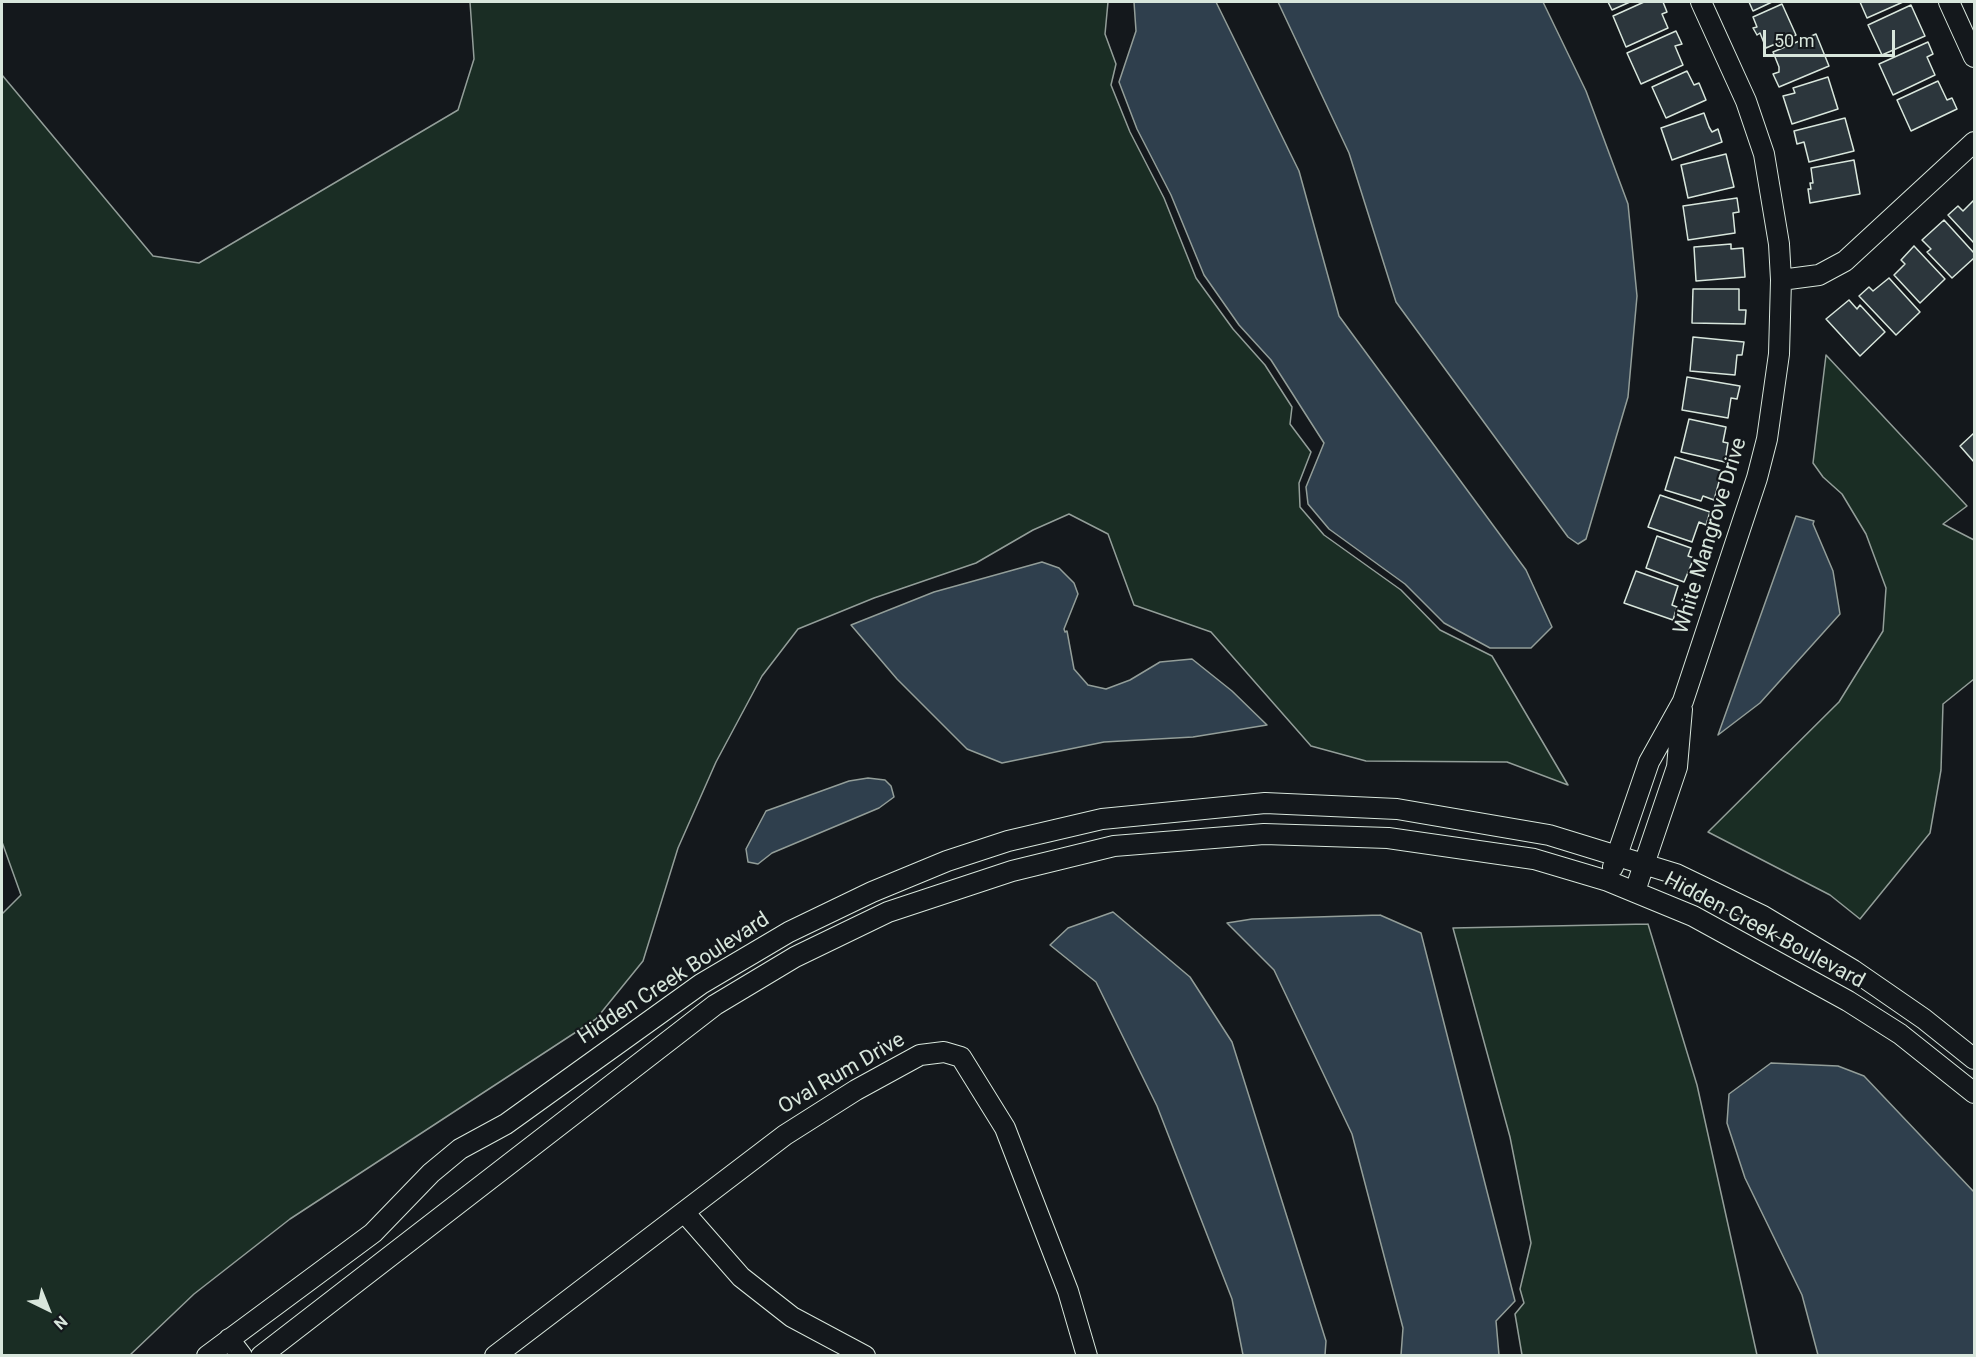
<!DOCTYPE html>
<html>
<head>
<meta charset="utf-8">
<style>
  body { margin:0 }
  #map { position:relative; width:1976px; height:1357px; overflow:hidden; background:#14181c; font-family:Roboto,sans-serif }
  canvas { display:block }
  .frame { position:absolute; inset:0; border:3px solid #d8e6dc; pointer-events:none }
  .north { position:absolute; left:18px; top:1279px; width:60px; height:60px; -webkit-text-stroke:4px #14181c; paint-order:stroke; rotate:137deg; font-size:16px; font-weight:700; line-height:24px; text-align:center; color:#d8e6dc }
  .north::after { content:''; display:block; margin:auto; width:21px; height:27px; background:#d8e6dc; clip-path:polygon(50% 0,100% 100%,50% 72%,0 100%) }
  .scale { position:absolute; left:1763px; top:30px; width:132px; height:27px; box-sizing:border-box; border:3px solid #d8e6dc; border-top:0; padding-left:8px; font-size:18px; line-height:21px; white-space:nowrap; color:#d8e6dc; -webkit-text-stroke:4px #14181c; paint-order:stroke }
</style>
</head>
<body>
<div id="map">
<canvas width="1976" height="1357"></canvas>
<div class="frame"></div>
<div class="north">N</div>
<div class="scale">50 m</div>
</div>
<script>
const ctx = document.querySelector('canvas').getContext('2d');
ctx.lineJoin = 'round';
function paint(path, color) { ctx.fillStyle = color; ctx.fill(path, 'evenodd'); }
const poly = rows => new Path2D(rows.map(r => 'M' + r).join(''));
function strokePath(path, color, width, dash) { ctx.strokeStyle = color; ctx.lineWidth = width; ctx.lineCap = dash ? 'butt' : 'round'; ctx.setLineDash(dash || []); ctx.stroke(path); }
function label(font, color, halo, rows, align = 'center') {
  ctx.font = font + ' Roboto,sans-serif'; ctx.lineWidth = 4.5; ctx.setLineDash([]); ctx.textBaseline = 'middle'; ctx.strokeStyle = halo; ctx.fillStyle = color; for (const [text, x, y, turn = 0] of rows) {
    ctx.save(); ctx.translate(x, y); ctx.rotate((+turn || 0) * Math.PI / 180); ctx.textAlign = isNaN(turn) ? turn : align; if (halo) ctx.strokeText(text, 0, 0); ctx.fillText(text, 0, 0); ctx.restore();
  }
}
const green = poly([
  [470,2,1108,2,1105,34,1116,64,1111,85,1130,132,1164,198,1196,278,1233,329,1265,365,1292,407,1290,424,1311,452,1299,483,1300,507,1324,535,1401,590,1440,630,1492,656,1568,785,1507,762,1366,761,1311,746,1211,632,1134,605,1108,534,1069,514,1033,530,976,563,874,598,798,629,762,676,716,762,678,848,643,961,596,1019,290,1219,194,1294,130,1355,2,1355,2,914,21,895,2,842,2,75,153,256,199,263,458,110,474,59,470,2],
  [1826,355,1967,506,1943,524,1974,540,1974,679,1943,704,1941,770,1930,833,1860,919,1830,895,1708,832,1839,702,1883,631,1886,588,1866,534,1842,494,1823,477,1813,463,1826,355],
  [1648,924,1697,1085,1757,1355,1522,1355,1515,1314,1524,1303,1520,1289,1531,1243,1510,1137,1453,928,1648,924]
]);
const water = poly([
  [1134,2,1216,2,1299,171,1339,316,1526,570,1552,627,1531,648,1490,648,1444,623,1405,584,1329,529,1308,504,1306,487,1324,443,1271,360,1239,325,1204,275,1171,195,1137,129,1119,82,1136,31,1134,2],
  [1278,2,1543,2,1586,91,1628,204,1637,296,1628,397,1586,539,1578,544,1568,537,1396,302,1349,153,1278,2],
  [1796,516,1814,521,1813,524,1833,571,1840,614,1760,703,1718,735,1796,516],
  [1042,562,1059,568,1074,583,1078,594,1064,629,1065,632,1067,631,1074,669,1088,685,1106,689,1130,680,1160,662,1192,659,1232,691,1267,725,1193,737,1104,742,1002,763,967,749,897,679,851,625,934,592,1042,562],
  [868,778,885,780,891,786,894,797,879,808,772,853,758,864,748,862,746,849,766,811,849,781,868,778],
  [1113,912,1190,977,1232,1042,1326,1341,1325,1355,1243,1355,1232,1299,1157,1106,1096,982,1050,945,1068,928,1113,912],
  [1380,915,1421,933,1515,1301,1496,1321,1499,1355,1401,1355,1403,1328,1352,1134,1274,970,1227,923,1252,919,1380,915],
  [1771,1063,1838,1066,1864,1076,1974,1192,1974,1355,1818,1355,1802,1295,1745,1178,1727,1123,1729,1094,1771,1063]
]);
const building = poly([
  [1608,2,1630,2,1612,10,1608,2],
  [1644,2,1663,2,1667,12,1662,14,1668,28,1626,47,1613,16,1644,2],
  [1749,2,1772,2,1753,11,1749,2],
  [1860,2,1903,2,1867,18,1860,2],
  [1782,4,1796,35,1766,48,1760,33,1757,35,1753,28,1757,27,1753,17,1782,4],
  [1911,5,1925,36,1882,55,1868,25,1911,5],
  [1676,31,1682,44,1675,46,1683,65,1641,84,1627,53,1676,31],
  [1816,34,1829,66,1779,87,1773,74,1779,72,1779,67,1773,52,1816,34],
  [1928,42,1933,54,1927,57,1935,75,1893,95,1879,64,1928,42],
  [1687,71,1694,85,1699,83,1706,100,1666,118,1652,87,1687,71],
  [1828,77,1838,109,1792,124,1783,96,1795,93,1793,88,1828,77],
  [1938,81,1947,100,1952,98,1957,109,1911,131,1897,100,1938,81],
  [1704,113,1709,127,1712,132,1718,129,1722,142,1672,160,1661,128,1704,113],
  [1845,118,1854,151,1809,162,1804,142,1797,144,1794,131,1845,118],
  [1726,154,1734,187,1688,198,1681,165,1726,154],
  [1854,160,1860,194,1810,203,1808,189,1811,189,1810,183,1813,183,1811,168,1854,160],
  [1737,198,1739,212,1733,213,1735,233,1688,240,1683,206,1737,198],
  [1974,200,1974,243,1948,215,1958,206,1963,211,1974,200],
  [1944,220,1974,253,1974,258,1952,278,1927,252,1931,249,1922,240,1944,220],
  [1731,244,1731,249,1743,248,1745,277,1696,281,1694,247,1731,244],
  [1914,246,1945,279,1920,303,1894,275,1905,264,1901,260,1914,246],
  [1889,278,1920,312,1896,335,1859,296,1869,287,1873,291,1889,278],
  [1693,289,1739,289,1739,310,1746,310,1745,324,1692,323,1693,289],
  [1849,300,1857,309,1860,305,1885,332,1860,356,1826,319,1849,300],
  [1693,337,1744,342,1742,355,1737,355,1735,375,1690,371,1693,337],
  [1687,377,1740,386,1737,399,1731,398,1728,418,1682,410,1687,377],
  [1689,419,1726,427,1723,442,1728,443,1725,462,1681,452,1689,419],
  [1974,433,1974,462,1960,446,1974,433],
  [1675,457,1722,471,1714,500,1703,496,1701,501,1665,490,1675,457],
  [1660,495,1710,512,1706,525,1699,522,1692,542,1648,527,1660,495],
  [1657,536,1691,548,1688,556,1694,558,1684,582,1646,568,1657,536],
  [1636,571,1678,586,1672,605,1677,607,1673,620,1624,603,1636,571]
]);
const minor = poly([
  [1949,2,1974,57],
  [1781,280,1819,275,1845,261,1974,142],
  [1613,867,1649,762,1683,701,1757,478,1767,439,1779,354,1781,280,1779,244,1764,154,1746,101,1701,2],
  [1635,891,1677,767,1682,709],
  [684,1212,741,1277,792,1317,865,1356],
  [229,1339,242,1356],
  [207,1356,373,1233,431,1173,460,1149,506,1124,701,984,789,932,872,892,947,861,1008,841,1102,819,1265,803,1397,809,1549,835,1676,874,1763,916,1853,970,1924,1019,1974,1059],
  [261,1356,715,1005,795,957,888,912,1012,871,1114,846,1264,834,1388,838,1534,859,1608,881,1693,916,1848,1001,1900,1034,1974,1093],
  [495,1356,785,1135,856,1090,920,1055,944,1052,961,1057,1005,1128,1068,1291,1087,1356]
]);
const streetNames = [
  ["White Mangrove Drive",1711,536,-73],
  ["Hidden Creek Boulevard",1764,931,28],
  ["Hidden Creek Boulevard",674,979,-33],
  ["Oval Rum Drive",842,1074,-30]
];
paint(green, '#1a2d24');
strokePath(green, '#939e99', 1.5);
paint(water, '#2f3f4d');
strokePath(water, '#939e99', 1.5);
paint(building, '#2c363c');
strokePath(building, '#d8e6dc', 1.5);
strokePath(minor, '#d8e6dc', 22);
strokePath(minor, '#14181c', 20);
label('21px', '#d8e6dc', '#14181c', streetNames);
</script>
</body>
</html>
